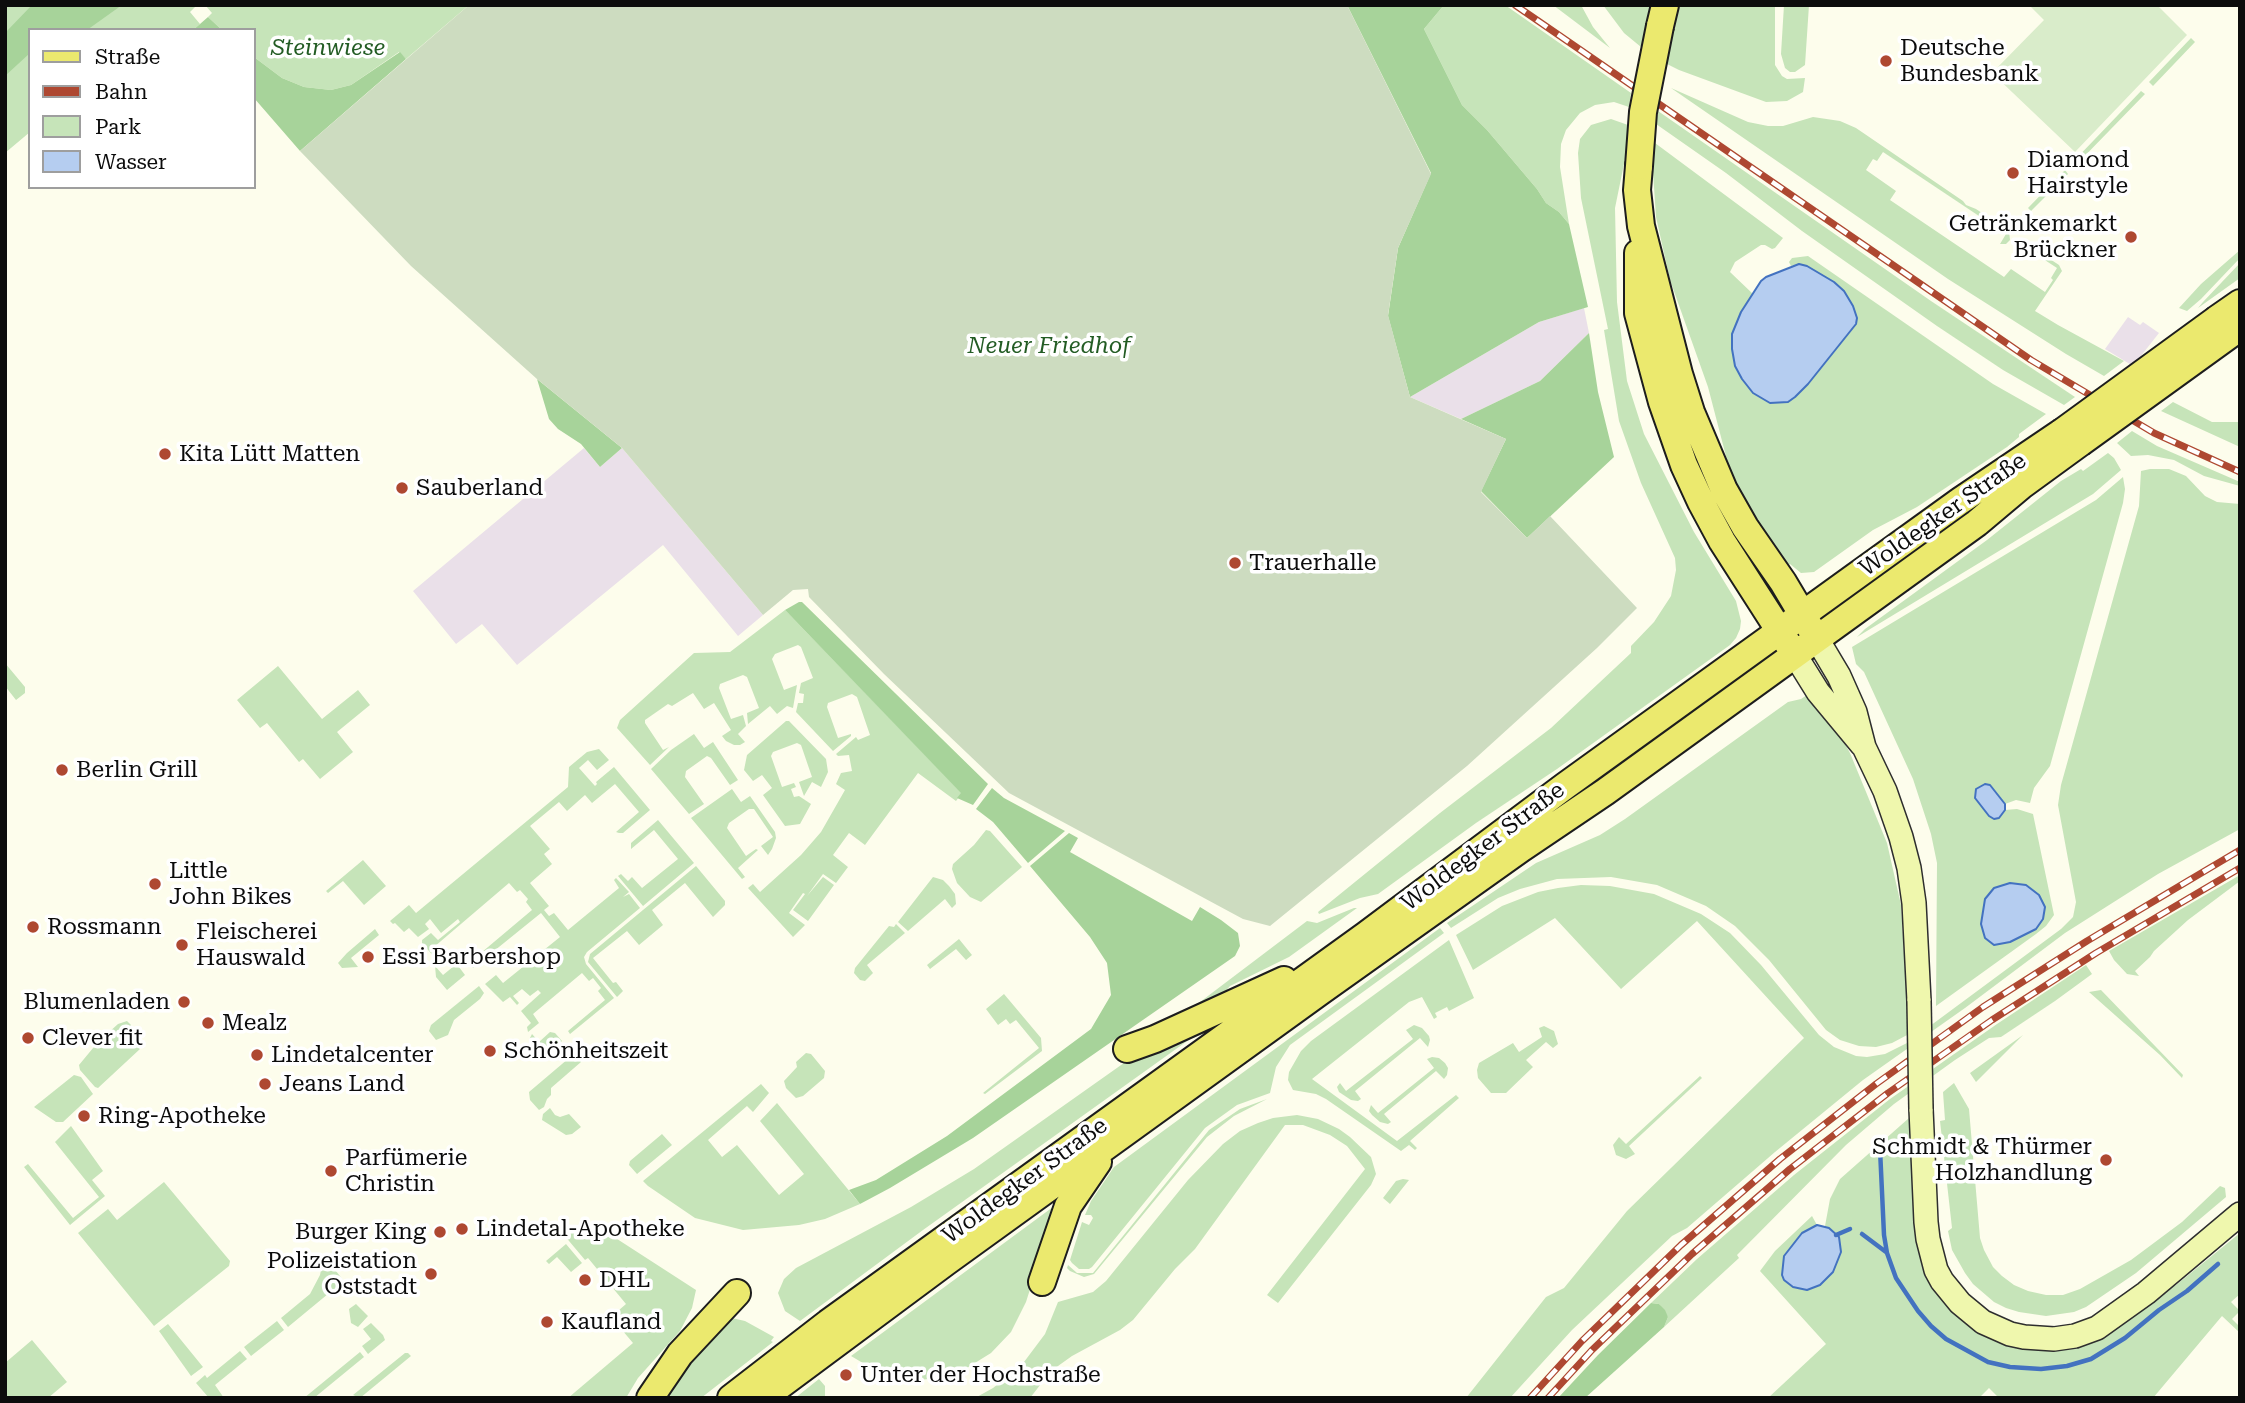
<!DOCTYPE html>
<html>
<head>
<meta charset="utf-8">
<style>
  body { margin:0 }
  #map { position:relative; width:2245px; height:1403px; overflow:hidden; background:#fdfdec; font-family:"Roboto Serif",serif }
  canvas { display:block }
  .frame { position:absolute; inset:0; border:7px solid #0c0c0c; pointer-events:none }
  .legend { position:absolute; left:28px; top:28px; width:228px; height:161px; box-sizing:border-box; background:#fff; border:2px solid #9e9e9e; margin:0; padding:9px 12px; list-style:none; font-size:21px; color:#0c0c0c }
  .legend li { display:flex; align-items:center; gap:14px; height:35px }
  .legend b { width:35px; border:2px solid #9e9e9e }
</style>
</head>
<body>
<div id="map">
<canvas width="2245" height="1403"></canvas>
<div class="frame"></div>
<ul class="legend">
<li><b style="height:9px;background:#ebe96e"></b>Straße</li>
<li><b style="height:9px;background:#ae4831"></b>Bahn</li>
<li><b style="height:19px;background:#c6e4b9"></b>Park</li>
<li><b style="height:19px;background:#b5cdf0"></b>Wasser</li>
</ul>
</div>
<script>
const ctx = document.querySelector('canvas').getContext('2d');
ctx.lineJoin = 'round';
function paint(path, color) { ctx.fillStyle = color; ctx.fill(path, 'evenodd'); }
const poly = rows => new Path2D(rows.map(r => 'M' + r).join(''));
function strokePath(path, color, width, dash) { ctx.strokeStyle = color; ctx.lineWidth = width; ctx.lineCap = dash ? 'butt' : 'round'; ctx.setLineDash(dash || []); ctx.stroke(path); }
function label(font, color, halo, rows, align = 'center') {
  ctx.font = font + ' "Roboto Serif",serif'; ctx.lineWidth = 7; ctx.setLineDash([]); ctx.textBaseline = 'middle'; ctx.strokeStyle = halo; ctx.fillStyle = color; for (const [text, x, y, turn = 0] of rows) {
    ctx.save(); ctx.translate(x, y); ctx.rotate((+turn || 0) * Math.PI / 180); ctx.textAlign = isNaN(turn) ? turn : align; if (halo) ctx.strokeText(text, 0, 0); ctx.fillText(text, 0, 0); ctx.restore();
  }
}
const industrial = poly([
  [1584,308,1589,333,1540,381,1461,419,1410,397,1539,322],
  [2128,317,2140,325,2143,322,2159,333,2133,366,2105,349],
  [584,448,600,467,622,448,763,615,738,636,663,545,517,665,482,624,456,644,413,591]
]);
const green = poly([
  [5,5,197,5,190,12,200,24,193,30,30,30,30,132,5,153],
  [205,5,469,5,406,59,399,52,351,85,331,90,304,87,282,78,254,57,254,30,222,30,208,17,212,13],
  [1444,5,1505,5,1631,93,1629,107,1614,102,1595,105,1580,113,1566,130,1561,144,1560,167,1569,224,1559,212,1546,203,1537,189,1487,130,1462,105,1424,29],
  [1553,5,1581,5,1593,27,1610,48],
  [1603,5,1652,5,1641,47,1624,33],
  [1678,5,1775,5,1775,65,1782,76,1787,79,1805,78,1803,92,1787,101,1766,102,1679,70,1665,63],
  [1784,5,1809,5,1805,65,1795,72,1790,72,1785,68,1781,54],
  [2191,38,2195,42,2153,86,2149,82],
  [1671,88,1748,122,1768,126,1783,126,1813,117,1840,121,1856,128,1963,201,1966,205,1976,209,2009,231,2010,240,2006,244,2000,244,2006,234,1883,152,1877,161,1873,159,1866,170,1896,191,1890,200,2004,277,2011,269,2045,292,2053,280,2051,278,2057,268,2028,249,2021,258,2018,247,2024,242,2059,265,2062,271,2035,311,2058,325,2124,361,2104,376,2066,354,1948,279],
  [2141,91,2145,94,2074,167,2071,164],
  [1658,111,1931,301,2075,397,2064,405,2003,370,1937,326,1802,231,1726,173,1656,124],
  [1611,119,1628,125,1625,159,1615,208,1617,302,1627,381,1644,434,1694,532,1736,601,1741,621,1740,629,1736,638,1730,645,1557,769,1476,823,1378,894,1360,898,1319,914,1318,912,1440,813,1551,728,1631,653,1631,646,1654,622,1671,596,1676,570,1675,558,1641,483,1619,421,1604,330,1608,329,1581,198,1578,153,1580,139,1591,125],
  [1655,143,1783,238,1775,248,1772,249,1765,245,1761,245,1735,262,1730,272,1753,294,1741,312,1735,366,1753,393,1799,264,1791,266,1789,262,1792,258,1808,256,1993,384,2046,414,2019,434,2019,437,2007,447,1917,507,1873,530,1814,572,1801,573,1790,564,1782,571,1734,487,1708,387,1670,280,1656,217,1653,172],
  [2065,170,2068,174,2031,211,2028,208],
  [2240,250,2240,258,2201,299,2187,311,2179,308,2201,284],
  [2240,263,2240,278,2198,308,2203,302],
  [2173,402,2212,422,2240,422,2240,447,2161,411],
  [2132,431,2157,446,2240,482,2240,486,2204,476,2174,460,2148,455,2131,456,2117,443],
  [2108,453,2114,458,2121,470,2093,494,1857,637,1865,629,1987,540,2061,481,2081,469,2083,471],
  [2150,469,2169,469,2186,476,2205,496,2217,502,2240,504,2240,829,2158,874,2065,933,1965,1008,1863,1080,1775,1152,1687,1228,1672,1236,1572,1330,1510,1398,1466,1398,1546,1297,1564,1288,1627,1211,1804,1038,1697,921,1621,989,1555,918,1473,970,1456,935,1502,906,1538,892,1558,888,1581,885,1610,886,1654,894,1701,914,1730,933,1761,965,1819,1035,1834,1047,1856,1056,1867,1057,1885,1054,1907,1043,2061,929,2073,917,2076,902,2058,805,2061,785,2139,506,2141,471],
  [2123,477,2125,489,2123,503,2050,766,2034,788,2030,803,2016,800,2005,804,1990,786,1999,818,2005,810,2017,809,2033,814,2054,915,2046,926,2036,934,1936,1006,1937,863,1931,834,1913,779,1864,672,1856,664,1852,647,2096,500],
  [785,610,962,793,956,801,918,773,865,845,849,833,833,855,848,867,836,883,823,874,807,896,823,877,834,885,808,921,793,910,805,894,803,893,789,913,805,925,793,937,748,888,753,884,760,892,801,855,821,832,845,790,836,784,841,773,852,771,849,755,838,756,836,754,856,737,858,740,870,735,857,697,852,694,828,703,827,707,838,738,851,734,851,736,833,751,796,712,798,703,803,703,804,694,799,693,801,683,813,678,801,647,798,645,775,654,772,659,784,690,797,685,793,708,787,706,777,714,770,706,748,724,747,713,759,708,747,677,743,675,720,684,719,688,731,719,743,715,746,726,738,734,745,742,740,745,734,745,726,741,722,736,731,730,714,703,704,709,693,693,672,706,668,704,645,720,645,723,663,750,669,747,650,765,617,728,620,720,694,653,730,652],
  [5,663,25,687,25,693,16,700,5,686],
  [278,666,322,719,358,690,370,705,337,732,353,752,320,779,303,759,299,762,267,723,260,728,237,700],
  [1810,693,1833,722,1850,753,1887,843,1901,905,1909,1034,1892,1043,1876,1047,1859,1046,1840,1040,1826,1030,1769,960,1735,926,1706,906,1657,885,1611,877,1557,879,1520,889,1498,898,1451,928,1447,923,1536,863,1600,835,1625,819,1788,702,1801,699],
  [786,721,789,721,826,759,828,772,821,787,812,782,804,796,799,782,812,777,801,745,797,743,773,752,771,756,782,787,794,783,796,787,791,789,794,797,799,796,811,804,800,824,785,826,763,795,772,788,762,775,753,781,744,770,747,755],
  [694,734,704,748,713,742,738,780,730,785,711,758,707,756,686,771,685,777,704,804,689,814,651,769,671,750],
  [599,749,609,760,597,770,588,760,579,768,595,786,597,784,596,782,614,767,650,810,623,833,619,833,616,832,639,812,615,784,592,803,585,795,567,811,559,802,530,826,550,849,544,854,552,864,530,883,549,906,544,910,549,916,554,913,568,930,619,888,614,880,616,878,629,892,623,897,629,894,640,908,587,952,584,957,586,964,614,998,570,1034,568,1031,605,1000,598,991,601,988,593,978,589,981,582,973,533,1014,539,1023,528,1032,527,1027,531,1023,521,1011,541,993,538,990,530,996,522,989,513,996,519,1003,517,1005,510,997,503,1002,485,984,496,975,503,983,560,937,541,913,473,968,469,963,532,910,526,902,528,899,520,890,517,892,509,883,434,947,440,955,436,959,422,943,422,940,431,933,438,940,460,922,458,919,441,933,430,919,425,924,429,929,418,937,409,928,404,932,395,923,393,924,390,921,409,905,416,913,568,787,569,767,587,752],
  [732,789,741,802,750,796,775,832,776,838,772,849,768,855,761,846,773,837,754,809,749,809,729,823,727,828,746,856,756,849,758,850,738,868,745,877,742,879,691,818],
  [658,820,694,863,643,906,618,876,621,874,628,881,632,877,642,888,678,859,654,830,631,849,631,843],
  [986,830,990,831,1022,867,981,902,970,897,957,883,952,869,953,864,974,845],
  [363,860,386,886,364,905,343,881,328,893,326,891],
  [696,866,725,901,725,905,713,917,685,883,652,910,663,925,639,945,627,931,593,958,613,983,616,982,623,991,617,997,588,962,590,954],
  [2240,875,2240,881,2188,920,2154,951,2150,957,2135,971,2139,976,2127,974,2114,960,2109,951],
  [933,877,943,880,949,886,955,894,956,904,952,908,945,899,908,931,898,922],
  [1354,908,1357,908,1289,957,1230,986,1222,995,1163,1030,1307,921,1317,923],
  [896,924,905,933,867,965,873,973,865,981,860,980,854,973,855,968,889,926,894,927],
  [1440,928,1444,933,1290,1045,1276,1067,1270,1093,1237,1105,1205,1128,1092,1267,1089,1269,1079,1269,1072,1263,1070,1260,1082,1222,1089,1225,1093,1218,1091,1215,1085,1215,1091,1201,1114,1167],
  [375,929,379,935,351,958,358,967,342,968,338,963,347,953],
  [959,939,972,955,966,960,956,949,930,969,927,965],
  [1449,940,1474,998,1449,1011,1447,1007,1435,1013,1437,1017,1434,1019,1422,997,1409,1002,1312,1079,1397,1141,1456,1095,1459,1098,1410,1141,1417,1148,1415,1150,1409,1145,1401,1151,1326,1099,1316,1094,1293,1090,1288,1080,1289,1072,1301,1051,1311,1041],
  [2086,965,2092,974,2055,1001,2001,1037,1989,1038,1955,1060,1894,1104,1846,1145,1737,1255,1739,1258,1664,1327,1668,1317,1659,1304,1651,1303,1697,1259,1794,1175,1890,1099,1997,1024],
  [435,966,443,975,454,966,459,967,465,975,447,990,436,977],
  [479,986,484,993,480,999,454,1020,448,1035,436,1040,429,1031,431,1025],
  [2101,990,2183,1075,2182,1078,2160,1055,2089,992],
  [1004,994,1041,1038,1042,1051,985,1094,983,1093,1039,1048,1016,1020,1010,1024,1006,1019,998,1025,986,1009],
  [1218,1019,923,1230,800,1321,785,1311,778,1293,784,1279,796,1268,911,1207,974,1169,1131,1058],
  [127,1021,131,1025,133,1040,140,1049,98,1088,95,1087,80,1070,79,1065,98,1042,118,1024],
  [1414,1025,1422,1028,1429,1036,1430,1040,1428,1047,1420,1038,1355,1091,1361,1099,1358,1101,1351,1100,1339,1092,1337,1087,1340,1083,1346,1091,1413,1039,1406,1030],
  [1544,1026,1554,1031,1558,1044,1553,1048,1546,1042,1526,1060,1533,1067,1506,1093,1491,1093,1478,1078,1477,1070,1479,1063,1513,1043,1519,1052,1542,1037,1539,1028],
  [550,1032,555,1033,562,1041,545,1055,530,1038,532,1034,539,1042],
  [2023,1035,1976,1082,1970,1073],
  [575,1053,581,1062,551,1088,551,1095,547,1099,544,1107,539,1110,530,1100,529,1092],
  [806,1053,811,1054,825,1071,824,1078,803,1096,796,1098,786,1088,784,1081,797,1067,796,1062],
  [1432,1057,1439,1058,1445,1063,1448,1068,1447,1075,1444,1079,1436,1071,1384,1114,1391,1122,1388,1124,1380,1122,1372,1115,1369,1111,1371,1105,1378,1113,1434,1068,1427,1059],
  [74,1075,81,1077,93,1094,63,1122,56,1122,34,1107],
  [1700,1076,1702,1078,1629,1146,1635,1154,1626,1159,1616,1155,1613,1145,1619,1137,1626,1144],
  [1954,1083,1969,1109,1980,1238,1984,1250,1993,1267,2002,1276,2014,1285,2028,1291,2046,1295,2063,1295,2080,1289,2131,1260,2182,1222,2220,1186,2225,1188,2226,1197,2136,1273,2086,1307,2074,1312,2046,1316,2019,1312,2006,1308,1994,1302,1973,1284,1965,1273,1952,1250,1948,1231,1952,1228,1940,1121,1945,1120,1943,1092],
  [761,1084,769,1093,753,1112,747,1106,708,1140,722,1157,737,1145,779,1195,804,1174,760,1121,777,1103,860,1204,825,1219,799,1225,743,1230,695,1218,648,1186,643,1181],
  [1267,1099,1234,1116,1207,1137,1094,1274,1084,1277,1070,1271,1067,1268,1068,1265,1077,1273,1093,1273,1209,1130,1240,1109],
  [550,1108,555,1115,560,1117,569,1114,581,1127,572,1134,566,1135,542,1120,543,1114],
  [1297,1115,1318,1119,1339,1129,1350,1137,1371,1157,1376,1174,1371,1185,1278,1303,1267,1295,1365,1169,1347,1146,1330,1135,1303,1125,1285,1125,1195,1249,1175,1269,1133,1320,1120,1330,1072,1356,1051,1371,1030,1398,975,1398,993,1388,1021,1366,1045,1334,1058,1302,1093,1292,1106,1281,1188,1180,1223,1144,1240,1131,1258,1123,1273,1118],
  [1909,1118,1916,1223,1923,1260,2021,1347,2056,1350,2176,1285,2240,1233,2240,1294,2231,1302,2240,1311,2232,1319,2240,1327,2240,1333,2222,1316,2153,1398,1999,1398,1989,1388,1979,1398,1768,1398,1826,1344,1760,1271,1775,1251,1812,1216,1817,1225,1802,1233,1789,1249,1784,1256,1782,1275,1784,1280,1793,1287,1807,1290,1833,1272,1841,1252,1829,1228,1825,1226,1830,1199,1840,1179],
  [71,1126,103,1171,92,1180,105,1196,70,1225,24,1167,28,1164,73,1218,99,1197,55,1142],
  [662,1134,672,1145,637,1174,629,1165,630,1161],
  [1403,1179,1409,1180,1390,1204,1383,1198,1396,1181],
  [164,1182,230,1261,229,1266,154,1326,78,1233,108,1209,117,1220],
  [1057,1204,1026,1302,1011,1332,991,1353,962,1371,948,1377,919,1380,889,1374,873,1369,851,1356],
  [579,1226,597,1226,696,1290,692,1308,680,1331,638,1378,626,1398,568,1398,633,1343,611,1317,626,1304,588,1258,585,1260,564,1235],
  [566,1244,582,1263,571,1272,557,1257,549,1264,546,1261],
  [322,1265,332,1266,347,1285,347,1289,340,1295,334,1289,288,1327,281,1318,310,1294,320,1275],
  [356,1304,368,1316,358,1327,351,1323,349,1309],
  [732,1318,745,1321,774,1337,771,1341,773,1342,701,1398,659,1398,670,1380,728,1320],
  [277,1321,284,1330,251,1356,244,1347],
  [371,1323,383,1335,385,1340,368,1354,362,1346,371,1339,363,1329],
  [168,1324,203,1367,191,1376,159,1331],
  [32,1340,67,1382,48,1398,5,1398,5,1363],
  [240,1351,247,1359,215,1385,224,1398,209,1398,196,1383,205,1375,207,1378],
  [360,1352,364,1357,314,1398,304,1398],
  [405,1353,408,1353,411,1356,360,1398,353,1395],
  [819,1379,825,1386,825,1398,795,1398]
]);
const forest = poly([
  [32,5,122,5,87,30,30,30,30,53,5,76,5,33],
  [1347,5,1444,5,1424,29,1462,105,1487,130,1537,189,1546,203,1559,212,1569,224,1588,307,1539,322,1410,397,1388,316,1398,248,1431,173],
  [208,17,222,30,193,30,200,24],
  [400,52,406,59,300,151,254,98,254,57,282,78,304,87,331,90,351,85],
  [1589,333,1598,392,1614,457,1527,538,1481,491,1506,439,1461,419,1540,381],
  [537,379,622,448,600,467,581,444,558,429,549,419],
  [799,602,802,602,988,784,973,805,957,798,961,793,785,610],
  [992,788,1004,798,1065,831,1028,863,993,822,976,809],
  [1069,833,1078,838,1070,852,1192,921,1200,907,1221,920,1238,933,1240,946,1235,956,973,1138,890,1188,860,1204,849,1190,876,1180,947,1136,1091,1029,1111,995,1107,963,1090,937,1030,866],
  [1651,1303,1659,1304,1665,1310,1668,1317,1664,1327,1585,1398,1558,1398,1598,1355]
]);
const cemetery = poly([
  [469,5,1347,5,1431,174,1398,248,1388,315,1410,397,1506,439,1481,492,1527,538,1550,516,1637,608,1597,648,1467,766,1270,926,1243,919,1009,793,884,674,809,597,808,589,793,590,763,615,622,448,537,379,411,266,300,151]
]);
const pitch = poly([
  [2029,5,2157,5,2187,35,2075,152,1992,73,2044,20]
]);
const water = poly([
  [1799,264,1807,266,1834,282,1844,291,1853,306,1857,318,1856,324,1808,384,1795,397,1788,402,1770,403,1753,393,1742,379,1735,366,1732,349,1732,334,1741,312,1761,281,1766,277,1799,264],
  [1985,784,1990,785,2005,804,2005,810,1999,818,1994,819,1989,816,1975,798,1976,789,1985,784],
  [2010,883,2026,885,2039,895,2045,907,2043,919,2036,929,2010,942,1994,945,1985,938,1981,924,1985,899,1994,888,2010,883],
  [1817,1225,1829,1228,1839,1237,1841,1252,1833,1272,1820,1285,1807,1290,1793,1287,1784,1280,1782,1275,1784,1256,1802,1233,1817,1225]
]);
const stream = poly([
  [1880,1149,1884,1235,1887,1253,1896,1278,1918,1311,1931,1326,1946,1339,1988,1362,2010,1367,2041,1369,2067,1366,2091,1359,2125,1338,2159,1310,2187,1291,2218,1264],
  [1862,1234,1886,1252],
  [1836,1235,1850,1229]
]);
const secondary = poly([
  [1817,639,1839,676,1855,712,1864,747,1885,791,1901,837,1909,868,1914,903,1919,1001],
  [1795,655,1818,692,1862,745],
  [1921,1109,1926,1222,1928,1239,1936,1270,1942,1281,1960,1303,1983,1322,2010,1334,2024,1337,2054,1339,2075,1336,2097,1328,2146,1293,2240,1214]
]);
const primary = poly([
  [1660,26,1665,5],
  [1639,166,1637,190,1641,226,1679,374,1691,412,1724,490,1745,527,1783,582,1811,629],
  [1638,253,1638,313,1662,402,1684,465,1701,502,1722,541,1788,644],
  [2217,319,2240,303],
  [1127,1049,1155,1039,1284,980],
  [1042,1282,1068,1206,1098,1162],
  [650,1398,680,1354,737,1293],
  [731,1398,828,1323,1366,935,1565,786,1960,501,2062,432],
  [763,1398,946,1262,1321,991,1522,848,1605,792,1977,523,2021,486,2080,443]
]);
const rail = poly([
  [1515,5,2031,360,2154,433,2240,472],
  [1530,1398,1582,1341,1681,1245,1780,1159,1876,1084,1983,1007,2087,941,2240,850],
  [1548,1398,1592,1350,1692,1254,1790,1169,1888,1093,1992,1020,2096,953,2240,868]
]);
const secondaryBridge = poly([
  [1919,1001,1921,1109]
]);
const primaryBridge = poly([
  [1639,166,1643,112,1660,26],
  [2062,432,2217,319],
  [2080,443,2235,331]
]);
const markers = [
  [1886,61,7,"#ae4831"],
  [2013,173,7,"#ae4831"],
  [2131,237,7,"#ae4831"],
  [165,454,7,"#ae4831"],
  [402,488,7,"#ae4831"],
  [1235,563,7,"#ae4831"],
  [62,770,7,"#ae4831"],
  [155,884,7,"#ae4831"],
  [33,927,7,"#ae4831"],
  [182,945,7,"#ae4831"],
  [368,957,7,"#ae4831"],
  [184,1002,7,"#ae4831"],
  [208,1023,7,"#ae4831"],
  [28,1038,7,"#ae4831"],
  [490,1051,7,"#ae4831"],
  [257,1055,7,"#ae4831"],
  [265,1084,7,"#ae4831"],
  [84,1116,7,"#ae4831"],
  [2106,1160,7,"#ae4831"],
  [331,1171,7,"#ae4831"],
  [462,1229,7,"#ae4831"],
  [440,1232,7,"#ae4831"],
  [431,1274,7,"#ae4831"],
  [585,1280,7,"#ae4831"],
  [547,1322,7,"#ae4831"],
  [846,1375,7,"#ae4831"]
];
const parkNames = [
  ["Steinwiese",328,48],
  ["Neuer Friedhof",1049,346]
];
const poiNames = [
  ["Deutsche",1900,48],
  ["Bundesbank",1900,74],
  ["Diamond",2027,160],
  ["Hairstyle",2027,186],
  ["Getränkemarkt",2117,224,"right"],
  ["Brückner",2117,250,"right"],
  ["Kita Lütt Matten",179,454],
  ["Sauberland",416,488],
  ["Trauerhalle",1249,563],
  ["Berlin Grill",76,770],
  ["Little",169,871],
  ["John Bikes",169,897],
  ["Rossmann",47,927],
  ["Fleischerei",196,932],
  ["Hauswald",196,958],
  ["Essi Barbershop",382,957],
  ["Blumenladen",170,1002,"right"],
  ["Mealz",222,1023],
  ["Clever fit",42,1038],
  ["Schönheitszeit",504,1051],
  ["Lindetalcenter",271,1055],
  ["Jeans Land",279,1084],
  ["Ring-Apotheke",98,1116],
  ["Schmidt & Thürmer",2092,1147,"right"],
  ["Holzhandlung",2092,1173,"right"],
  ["Parfümerie",345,1158],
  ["Christin",345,1184],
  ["Lindetal-Apotheke",476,1229],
  ["Burger King",426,1232,"right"],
  ["Polizeistation",417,1261,"right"],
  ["Oststadt",417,1287,"right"],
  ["DHL",599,1280],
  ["Kaufland",561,1322],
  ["Unter der Hochstraße",860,1375]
];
const streetNames = [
  ["Woldegker Straße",1943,515,-35],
  ["Woldegker Straße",1483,847,-37],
  ["Woldegker Straße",1025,1181,-36]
];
paint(industrial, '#eae0e9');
paint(green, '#c6e4b9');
paint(forest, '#a7d39a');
paint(cemetery, '#cddcc0');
paint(pitch, '#d9ecca');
paint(water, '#b5cdf0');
strokePath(water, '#4372c0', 2);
strokePath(stream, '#4372c0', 4.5);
strokePath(secondary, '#2e2e2e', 26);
strokePath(primary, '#1d1d1d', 30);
strokePath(secondary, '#eff7ad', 23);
strokePath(primary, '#ebe96e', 26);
strokePath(rail, '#ae4831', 7);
strokePath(rail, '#fff', 4.5, [13]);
strokePath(secondaryBridge, '#2e2e2e', 26, []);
strokePath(primaryBridge, '#1d1d1d', 30, []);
strokePath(secondaryBridge, '#eff7ad', 23);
strokePath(primaryBridge, '#ebe96e', 26);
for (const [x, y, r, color] of markers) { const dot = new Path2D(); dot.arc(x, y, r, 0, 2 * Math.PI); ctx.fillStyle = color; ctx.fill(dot); strokePath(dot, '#fff', 2.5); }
label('italic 23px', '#235c24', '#fff', parkNames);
label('23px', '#0c0c0c', '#fff', poiNames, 'left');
label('23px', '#0c0c0c', '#fff', streetNames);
</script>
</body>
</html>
